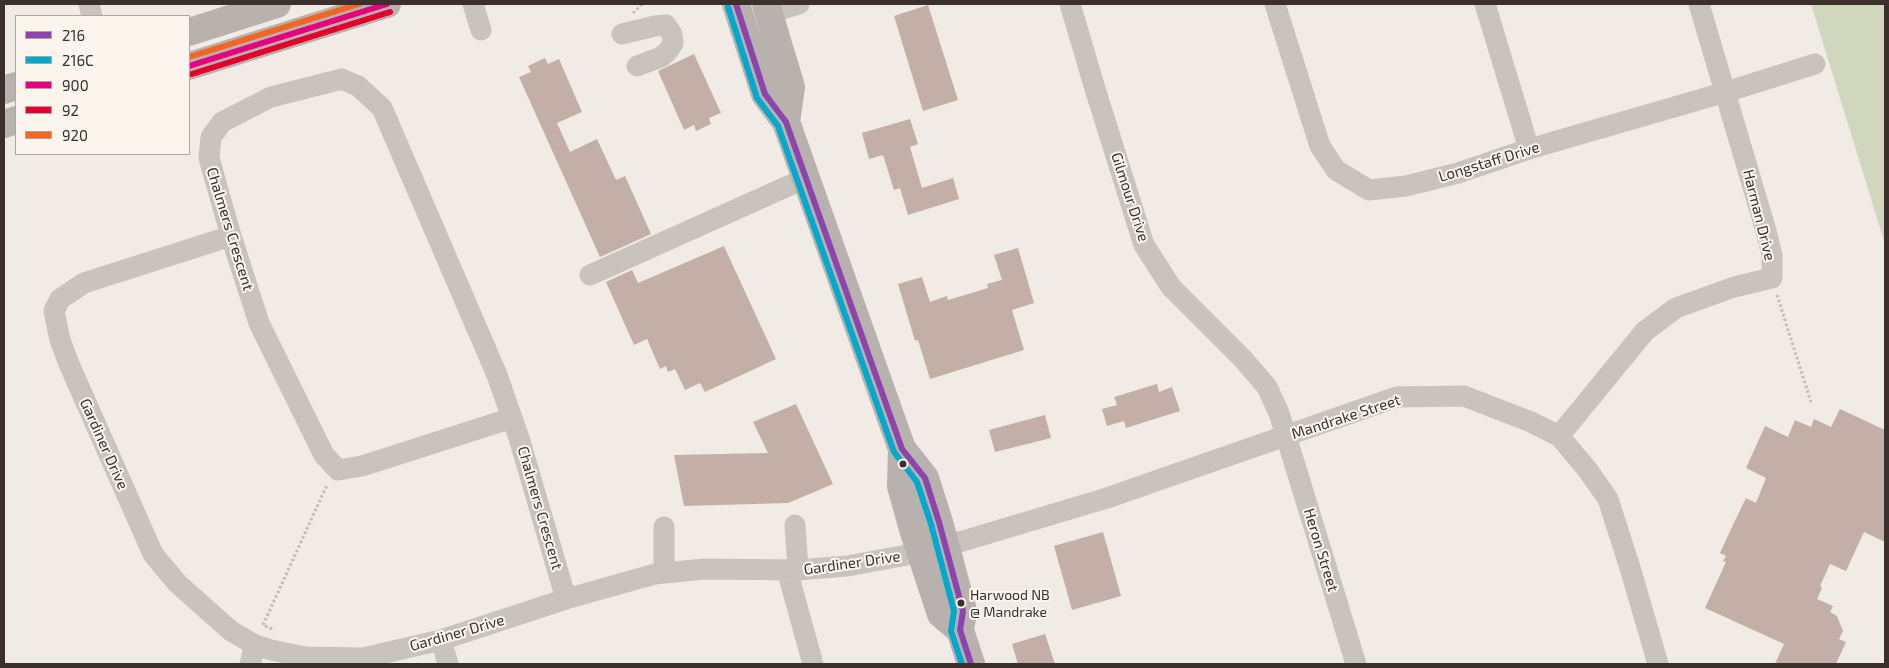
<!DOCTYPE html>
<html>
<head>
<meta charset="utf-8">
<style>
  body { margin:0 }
  #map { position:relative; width:1889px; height:668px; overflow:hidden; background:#f0ebe5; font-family:"Exo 2",sans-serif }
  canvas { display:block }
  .frame { position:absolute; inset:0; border:5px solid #3b302b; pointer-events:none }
  .legend { position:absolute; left:15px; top:15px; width:175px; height:140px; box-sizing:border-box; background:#fbf5ee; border:1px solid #aea6a0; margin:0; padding:6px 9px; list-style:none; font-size:15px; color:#3b302b }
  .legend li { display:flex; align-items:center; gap:10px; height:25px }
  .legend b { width:25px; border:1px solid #aea6a0 }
</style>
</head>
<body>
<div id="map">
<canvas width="1889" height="668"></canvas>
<div class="frame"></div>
<ul class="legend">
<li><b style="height:6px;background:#8e44ad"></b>216</li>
<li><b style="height:6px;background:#00a9ce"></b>216C</li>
<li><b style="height:6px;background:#e5007d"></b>900</li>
<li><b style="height:6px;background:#e4002b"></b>92</li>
<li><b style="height:6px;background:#f26522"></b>920</li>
</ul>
</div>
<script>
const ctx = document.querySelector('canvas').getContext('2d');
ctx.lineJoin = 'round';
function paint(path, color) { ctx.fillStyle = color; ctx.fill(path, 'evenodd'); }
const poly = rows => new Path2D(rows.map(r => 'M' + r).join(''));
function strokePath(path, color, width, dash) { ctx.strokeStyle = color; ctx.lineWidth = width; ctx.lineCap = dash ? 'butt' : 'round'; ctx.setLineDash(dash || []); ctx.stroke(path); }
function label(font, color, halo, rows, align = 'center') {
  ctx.font = font + ' "Exo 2",sans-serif'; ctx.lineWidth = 4; ctx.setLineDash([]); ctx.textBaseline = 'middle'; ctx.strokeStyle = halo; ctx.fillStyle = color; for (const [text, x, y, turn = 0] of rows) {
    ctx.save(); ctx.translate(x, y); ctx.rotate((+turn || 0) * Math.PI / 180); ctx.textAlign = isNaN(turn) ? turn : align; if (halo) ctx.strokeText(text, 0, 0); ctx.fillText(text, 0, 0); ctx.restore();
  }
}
const green = poly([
  [1811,4,1885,4,1885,244]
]);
const building = poly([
  [928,5,958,100,923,111,894,16],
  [694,54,721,113,709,118,711,124,696,131,694,125,684,130,658,71],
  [545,58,548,64,559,59,582,112,557,123,570,152,597,139,616,180,625,176,651,234,600,257,519,77,531,72,528,66],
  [910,119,918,144,910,147,922,188,953,178,959,199,908,215,900,188,894,190,883,155,869,159,862,133],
  [724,246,776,359,705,392,700,383,685,390,675,369,668,372,666,366,660,369,647,339,634,345,606,282,632,270,638,283],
  [1018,248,1034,303,1012,310,1024,350,930,379,918,340,915,341,898,284,922,277,930,302,947,296,948,300,988,288,987,284,1002,280,994,255],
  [1157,384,1159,392,1172,387,1180,411,1126,428,1124,421,1107,426,1102,409,1117,405,1114,397],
  [796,404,833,484,788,503,684,506,674,455,768,453,753,422],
  [1840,409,1885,430,1885,542,1864,532,1846,571,1830,564,1820,586,1822,588,1817,599,1833,606,1830,612,1837,616,1843,631,1839,639,1846,642,1836,664,1775,664,1784,644,1705,608,1726,562,1723,561,1726,556,1720,553,1731,529,1746,498,1756,503,1766,478,1746,468,1765,426,1788,437,1795,420,1811,427,1814,419,1831,427],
  [1045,415,1051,438,995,452,989,430],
  [1103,532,1121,596,1072,610,1054,546],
  [1045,634,1055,664,1018,664,1012,644]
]);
const path = poly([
  [633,13,642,4],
  [1777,295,1811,402],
  [272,629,263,625,327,485]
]);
const minor = poly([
  [89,4,92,16],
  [473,4,481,30],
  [1070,4,1096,92,1144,245,1171,287,1243,359,1267,387,1279,413,1356,664],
  [1275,4,1320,146,1336,170,1369,190,1406,186,1458,173,1529,149,1726,92,1815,64],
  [1485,4,1529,149],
  [769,13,799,4],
  [622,34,655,26,666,25,672,34,673,43,668,51,661,57,637,66],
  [231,236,84,283,60,299,54,311,60,340,69,364,153,554,177,583,231,631,255,645,271,650,306,657,363,658,441,640,566,599,655,574,704,569,798,570,847,566,902,556,963,541,1107,498,1397,397,1464,396,1531,422,1559,436,1587,469,1608,499,1631,571,1658,664],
  [590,275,806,178],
  [512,418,362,466,338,470,324,455,259,323,231,236,209,158,211,137,222,122,271,97,342,79,358,86,382,108,497,375,519,438,566,599],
  [1559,436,1645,331,1676,308,1734,287,1772,278,1772,255,1766,231,1699,4],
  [795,525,798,570],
  [664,527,664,573],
  [787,570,813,664],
  [441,640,448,664],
  [250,664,255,645]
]);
const major = poly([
  [736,4,765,94,786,122,902,449,925,478,939,522,963,611,960,630,971,664],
  [766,4,791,87,786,122],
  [189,32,277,4],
  [189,66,387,4],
  [4,90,16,86],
  [4,124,16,120],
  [902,449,901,486,913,529,941,614,960,630]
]);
const bus1 = poly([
  [736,4,765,94,786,122,902,449,925,478,939,522,963,611,960,630,971,664]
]);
const bus2 = poly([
  [728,7,757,98,778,126,894,452,917,482,931,524,954,611,951,631,962,664]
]);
const bus3 = poly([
  [189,66,387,4]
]);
const bus4 = poly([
  [192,74,390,12]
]);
const bus5 = poly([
  [189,57,359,4]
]);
const markers = [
  [903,464,4.5,"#3b302b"],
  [961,603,4.5,"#3b302b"]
];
const busNames = [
  ["Harwood NB",970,595],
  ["@ Mandrake",970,612]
];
const streetNames = [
  ["Longstaff Drive",1489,162,-17],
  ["Gilmour Drive",1130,197,72],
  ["Harman Drive",1759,215,76],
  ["Chalmers Crescent",230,229,73],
  ["Mandrake Street",1346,417,-18],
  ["Gardiner Drive",104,444,66],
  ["Chalmers Crescent",540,508,74],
  ["Heron Street",1321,550,73],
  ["Gardiner Drive",852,563,-8],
  ["Gardiner Drive",457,633,-16]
];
paint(green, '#d1d6bf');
paint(building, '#c3afa7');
strokePath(path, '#c2bbb6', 3, [2.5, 2.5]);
strokePath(minor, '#c9c3be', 21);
strokePath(major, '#b8b1ad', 28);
strokePath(bus1, '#8e44ad', 6);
strokePath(bus2, '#00a9ce', 6);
strokePath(bus3, '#e5007d', 6);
strokePath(bus4, '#e4002b', 6);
strokePath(bus5, '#f26522', 6);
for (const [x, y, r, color] of markers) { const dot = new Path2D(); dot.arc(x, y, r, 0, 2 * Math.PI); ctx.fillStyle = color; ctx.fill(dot); strokePath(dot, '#fbf5ee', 2); }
label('14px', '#3b302b', '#fbf5ee', busNames, 'left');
label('15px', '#3b302b', '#fbf5ee', streetNames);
</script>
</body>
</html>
